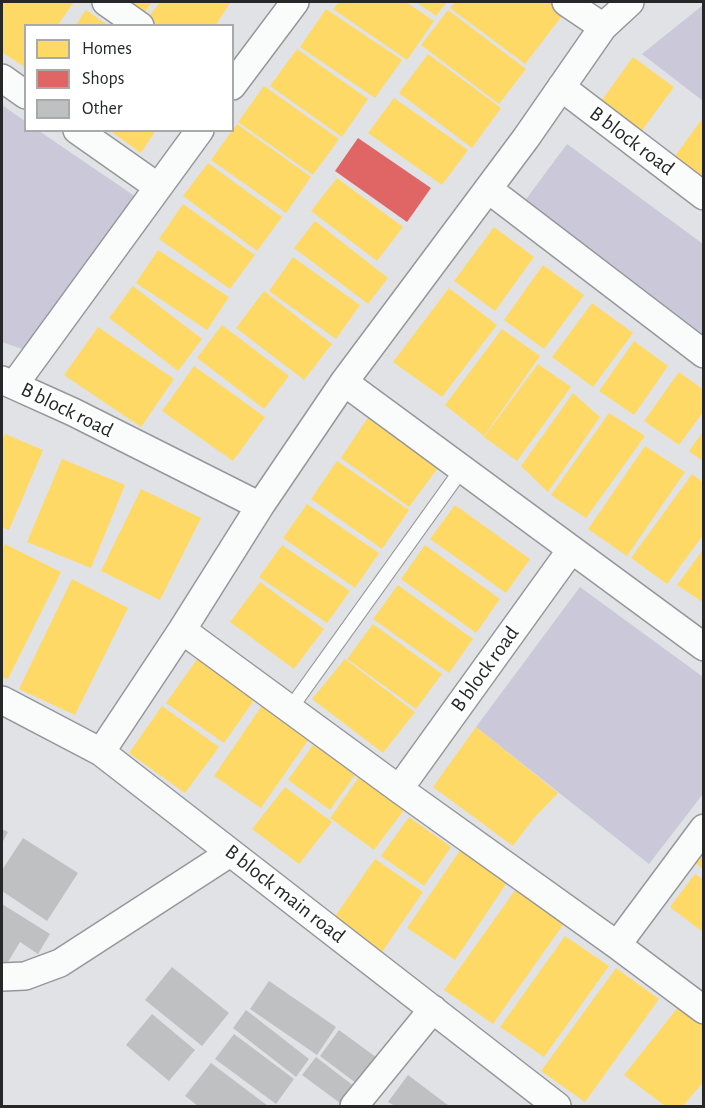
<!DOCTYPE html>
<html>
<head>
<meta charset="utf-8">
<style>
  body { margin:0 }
  #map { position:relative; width:705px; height:1108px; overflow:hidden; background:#e0e2e5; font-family:"Alegreya Sans",sans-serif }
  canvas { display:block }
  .frame { position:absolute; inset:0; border:3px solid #252729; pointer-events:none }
  .legend { position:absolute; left:24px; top:24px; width:210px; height:108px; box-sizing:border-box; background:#fff; border:2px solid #a8a9a9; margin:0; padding:8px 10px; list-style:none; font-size:18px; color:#252729 }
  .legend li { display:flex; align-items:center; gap:12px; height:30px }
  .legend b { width:30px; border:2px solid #a8a9a9 }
</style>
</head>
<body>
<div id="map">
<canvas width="705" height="1108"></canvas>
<div class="frame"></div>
<ul class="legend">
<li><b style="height:16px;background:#ffd966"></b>Homes</li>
<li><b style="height:16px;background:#e06666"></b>Shops</li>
<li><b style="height:16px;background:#bec0c2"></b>Other</li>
</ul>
</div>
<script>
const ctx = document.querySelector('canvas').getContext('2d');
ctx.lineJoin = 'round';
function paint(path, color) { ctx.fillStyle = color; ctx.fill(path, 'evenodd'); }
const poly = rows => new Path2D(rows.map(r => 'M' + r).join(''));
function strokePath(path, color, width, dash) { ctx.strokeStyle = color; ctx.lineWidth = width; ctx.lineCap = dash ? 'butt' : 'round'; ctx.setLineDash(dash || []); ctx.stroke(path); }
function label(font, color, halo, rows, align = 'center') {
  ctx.font = font + ' "Alegreya Sans",sans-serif'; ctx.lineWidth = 6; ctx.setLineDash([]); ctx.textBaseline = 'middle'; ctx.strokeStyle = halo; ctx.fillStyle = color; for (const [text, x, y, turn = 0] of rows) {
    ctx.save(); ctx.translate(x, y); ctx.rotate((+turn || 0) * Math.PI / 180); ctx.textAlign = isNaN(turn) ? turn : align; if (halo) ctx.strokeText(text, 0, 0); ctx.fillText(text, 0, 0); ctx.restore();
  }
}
const green = poly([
  [703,5,703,101,642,54],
  [2,105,25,121,26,130,39,131,139,199,31,352,2,342],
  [567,144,703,244,703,347,515,214],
  [580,587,703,677,703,794,649,864,476,727]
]);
const homes = poly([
  [2,2,74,2,57,26,26,26,26,68,2,52],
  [129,2,152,2,145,12],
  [160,2,231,2,215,26,159,26,148,18],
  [339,2,406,2,434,21,407,60,333,9],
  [416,2,447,2,436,16],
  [455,2,551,2,565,12,525,64,450,8],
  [326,9,402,60,375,98,300,47],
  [86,10,109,26,75,26],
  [448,10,526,69,499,104,421,45],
  [297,49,368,99,342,137,270,86],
  [428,54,501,108,472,148,399,93],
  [633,57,674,87,634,141,594,111],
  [264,86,339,139,313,175,238,122],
  [394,98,468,150,442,185,368,133],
  [704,116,704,180,673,159],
  [237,124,311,177,286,213,211,160],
  [109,130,156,130,141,153],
  [208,163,282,217,257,251,183,196],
  [337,178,403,227,377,261,311,211],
  [183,204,255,255,230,289,159,239],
  [315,221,388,278,368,304,294,248],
  [494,227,534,257,495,311,454,281],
  [158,250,229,297,207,330,136,283],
  [293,257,360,305,336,339,269,291],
  [543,265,584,295,544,349,504,320],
  [133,286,202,339,178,371,109,318],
  [449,288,497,325,442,397,393,362],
  [264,291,332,344,304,380,236,328],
  [592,303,633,333,593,387,552,357],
  [222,325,289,376,264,409,197,358],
  [98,327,174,379,141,427,64,375],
  [502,329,540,356,484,436,445,405],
  [634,341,668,366,634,415,599,391],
  [538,364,571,387,517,461,484,437],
  [194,366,265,417,233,461,162,411],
  [679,372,704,390,704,411,679,445,644,421],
  [573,393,600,417,548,492,521,466],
  [609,413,645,436,586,518,551,495],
  [369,416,440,465,409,507,341,458],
  [704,430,704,462,689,451],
  [5,434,43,450,9,530,2,527,2,441],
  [645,446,685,472,627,556,588,529],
  [62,459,125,485,91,568,27,542],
  [337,461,409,510,382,549,311,499],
  [692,474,704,483,704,534,667,584,631,558],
  [141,489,201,518,160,600,101,571],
  [307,504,379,553,355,588,283,538],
  [455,505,530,559,506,593,430,539],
  [5,544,61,572,8,679,2,677,2,550],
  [282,545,350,591,327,623,259,577],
  [425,545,500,599,476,633,401,579],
  [704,548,704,603,677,585],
  [72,579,128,608,75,715,19,689],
  [260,582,324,629,294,669,230,622],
  [398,585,473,639,449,673,373,619],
  [373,624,442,674,416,709,347,659],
  [200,655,257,696,224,743,166,703],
  [345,659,415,712,383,753,312,699],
  [265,701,313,733,261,808,214,776],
  [162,706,219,747,185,793,129,753],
  [476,727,558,793,533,819,513,846,433,787],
  [315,742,357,772,330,810,288,780],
  [359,777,404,810,374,850,330,818],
  [285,787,332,822,299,864,252,829],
  [409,817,451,847,424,886,381,856],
  [461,849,508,881,455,960,407,928],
  [704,852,704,870,695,863],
  [375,859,423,892,380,955,331,922],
  [695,874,704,880,704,933,670,907],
  [516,889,565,922,493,1024,444,990],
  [565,936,609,966,544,1057,500,1027],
  [616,968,659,999,585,1102,541,1071],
  [679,1006,704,1025,704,1081,683,1106,665,1106,624,1075]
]);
const shops = poly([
  [358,138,431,188,407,222,335,171]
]);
const building = poly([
  [2,829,8,832,2,843],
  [23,838,78,873,47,921,2,891,2,870],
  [2,904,50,934,38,954,20,942,2,972],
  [172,967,229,1013,202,1046,145,1000],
  [269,981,336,1027,317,1055,250,1009],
  [246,1010,309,1059,296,1077,233,1028],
  [152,1014,195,1050,169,1081,126,1045],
  [339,1030,384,1063,364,1089,320,1056],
  [234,1034,294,1079,276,1104,215,1059],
  [316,1057,359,1090,344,1106,302,1075],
  [211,1063,268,1106,198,1106,185,1096],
  [408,1075,449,1106,395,1106,388,1102]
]);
const service = poly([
  [290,709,462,469]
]);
const minor = poly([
  [106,2,140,26],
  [566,2,603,27],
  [2,78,26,95],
  [232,86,295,2],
  [561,87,704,196],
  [77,130,158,187],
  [488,189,704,354],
  [2,380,73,412,260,506],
  [344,382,704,647],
  [14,385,200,130],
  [182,630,399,789,617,945,704,1010],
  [2,700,101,752,557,1106],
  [101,752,182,630,260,506,344,382,526,138,603,27,630,2],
  [399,789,571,550],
  [617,945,704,828],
  [2,977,25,976,60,963,230,853],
  [354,1106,433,1009]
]);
const streetNames = [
  ["B block road",632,141,37],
  ["B block road",67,410,26],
  ["B block road",485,669,-54],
  ["B block main road",285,894,38]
];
paint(green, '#cbc9d9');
paint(homes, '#ffd966');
paint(shops, '#e06666');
paint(building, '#bec0c2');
strokePath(service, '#96979a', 16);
strokePath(minor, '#96979a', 30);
strokePath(service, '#fafbfb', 14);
strokePath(minor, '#fafbfb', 27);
label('21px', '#252729', '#fff', streetNames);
</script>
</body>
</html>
